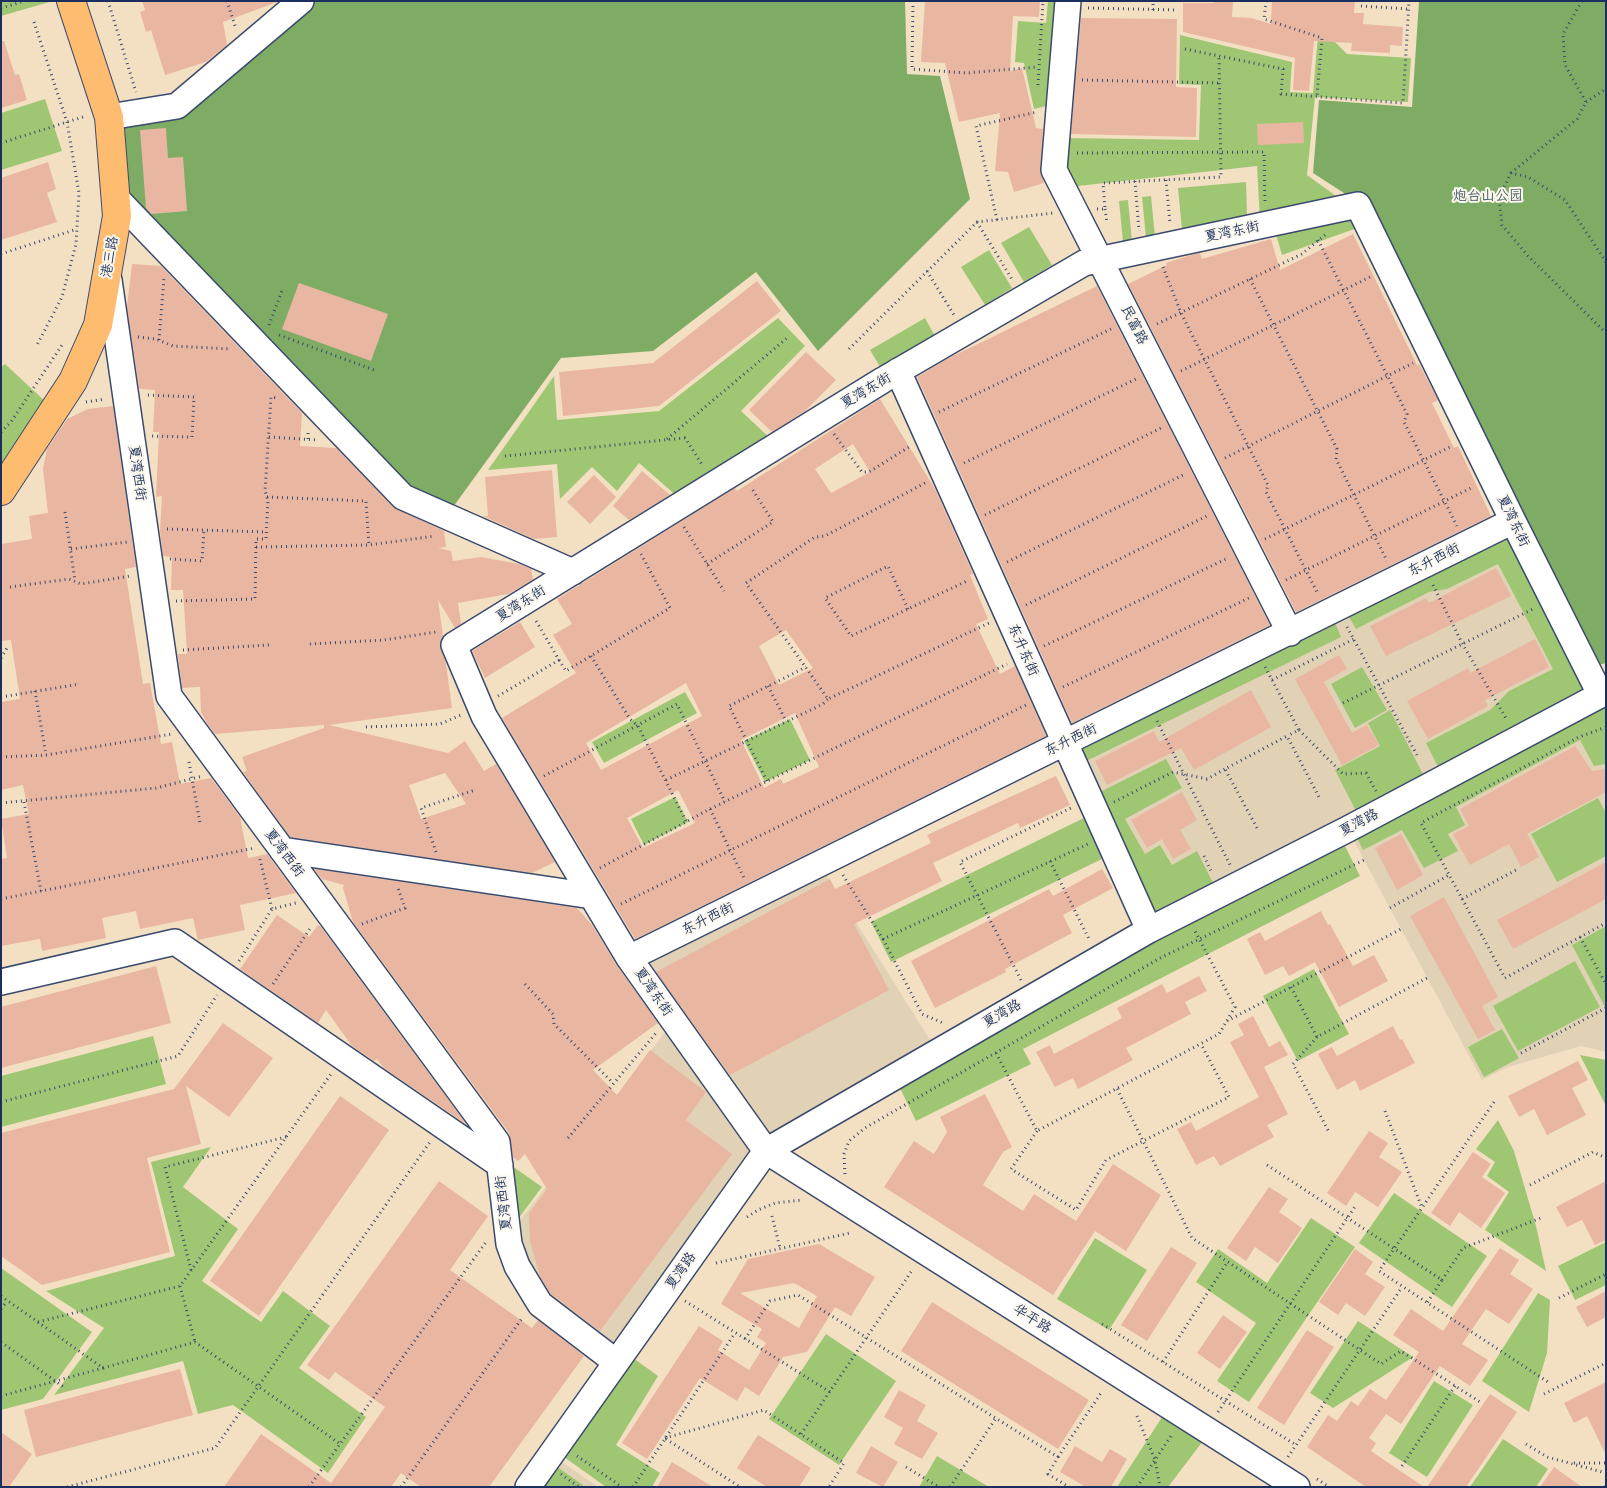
<!DOCTYPE html>
<html>
<head>
<meta charset="utf-8">
<style>
  body { margin:0 }
  #map { position:relative; width:1607px; height:1488px; overflow:hidden; background:#f3e0c3; font-family:"Patrick Hand",sans-serif }
  canvas { display:block }
  .frame { position:absolute; inset:0; border:2px solid #1b2f5e; pointer-events:none }
</style>
</head>
<body>
<div id="map">
<canvas width="1607" height="1488"></canvas>
<div class="frame"></div>
</div>
<script>
const ctx = document.querySelector('canvas').getContext('2d');
ctx.lineJoin = 'round';
function paint(path, color) { ctx.fillStyle = color; ctx.fill(path, 'evenodd'); }
const poly = rows => new Path2D(rows.map(r => 'M' + r).join(''));
function strokePath(path, color, width, dash) { ctx.strokeStyle = color; ctx.lineWidth = width; ctx.lineCap = dash ? 'butt' : 'round'; ctx.setLineDash(dash || []); ctx.stroke(path); }
function label(font, color, halo, rows, align = 'center') {
  ctx.font = font + ' "Patrick Hand","LXGW WenKai TC",sans-serif'; ctx.lineWidth = 4; ctx.setLineDash([]); ctx.textBaseline = 'middle'; ctx.strokeStyle = halo; ctx.fillStyle = color; for (const [text, x, y, turn = 0] of rows) {
    ctx.save(); ctx.translate(x, y); ctx.rotate((+turn || 0) * Math.PI / 180); ctx.textAlign = isNaN(turn) ? turn : align; if (halo) ctx.strokeText(text, 0, 0); ctx.fillText(text, 0, 0); ctx.restore();
  }
}
const built = poly([
  [1511,524,1606,694,1606,1052,1581,1046,1508,1067,1482,1080,1348,830,1149,928,1067,744],
  [820,865,937,1051,766,1149,631,959],
  [673,1022,764,1151,616,1361,541,1304,509,1235],
  [552,1455,598,1487,530,1487]
]);
const green = poly([
  [1,1,53,1,1,16],
  [1048,1,1063,1,1055,104,1034,109,1024,63,1015,62,1018,21,1046,23],
  [1180,35,1292,62,1290,92,1313,93,1318,36,1330,37,1347,54,1411,58,1408,102,1315,97,1307,175,1347,204,1260,221,1257,166,1069,187,1063,165,1066,138,1199,140,1201,85,1179,84],
  [45,99,62,151,1,170,1,113],
  [1246,182,1247,215,1182,230,1178,188],
  [1151,196,1155,237,1146,238,1142,197],
  [1128,200,1132,241,1123,242,1119,201],
  [1355,213,1360,227,1282,255,1274,227],
  [1029,227,1052,265,1024,282,1001,243],
  [989,250,1012,288,985,305,961,267],
  [778,318,805,346,741,411,772,440,679,498,639,463,617,491,592,467,560,499,557,464,488,470,554,376,557,420,659,411],
  [925,318,936,338,882,370,870,350],
  [5,364,48,404,1,475,1,367],
  [1509,528,1590,693,1442,775,1426,743,1490,710,1509,691,1553,669,1498,564,1447,589,1429,592,1356,629,1345,610],
  [1333,618,1341,637,1080,764,1071,746],
  [1362,667,1387,710,1355,728,1331,684],
  [685,692,697,713,604,763,592,742],
  [1606,698,1606,764,1594,766,1580,740,1456,807,1465,825,1448,834,1458,851,1424,868,1402,830,1363,850,1356,836],
  [1390,710,1427,782,1359,817,1335,770,1380,746,1368,723],
  [790,719,810,760,765,782,744,741],
  [1166,759,1182,788,1125,819,1145,854,1160,845,1172,865,1197,851,1217,891,1154,922,1098,793],
  [675,797,688,822,644,845,631,819],
  [1598,798,1606,813,1606,856,1557,882,1531,834],
  [1088,816,1108,856,891,962,871,922],
  [1344,844,1360,876,1023,1049,1031,1064,916,1121,897,1082,1155,936],
  [1606,926,1606,1009,1572,945],
  [1575,961,1600,1007,1518,1051,1493,1006],
  [1314,969,1349,1034,1298,1061,1263,996],
  [1502,1029,1519,1058,1484,1077,1468,1047],
  [153,1036,166,1084,1,1127,1,1076],
  [1580,1055,1606,1060,1606,1103,1605,1104],
  [1498,1120,1514,1151,1536,1226,1546,1271,1485,1230,1509,1192,1487,1176,1495,1162,1476,1149],
  [211,1147,183,1187,238,1229,202,1281,261,1322,283,1291,330,1326,299,1368,366,1417,328,1473,233,1405,198,1414,183,1361,54,1395,104,1328,46,1291,175,1256,151,1162],
  [505,1161,542,1187,512,1227],
  [1394,1193,1487,1256,1452,1307,1359,1243],
  [1311,1218,1355,1247,1249,1402,1217,1381,1256,1323,1196,1282,1218,1249,1267,1283],
  [1095,1238,1147,1270,1109,1330,1057,1299],
  [1606,1242,1606,1285,1575,1300,1558,1266],
  [1,1268,92,1332,43,1399,1,1410],
  [1538,1293,1550,1300,1547,1353,1529,1412,1482,1381],
  [1358,1321,1413,1357,1333,1408,1310,1393],
  [826,1334,896,1381,839,1465,769,1419],
  [629,1355,658,1376,616,1445,660,1473,652,1487,606,1487,560,1454],
  [1434,1381,1473,1405,1427,1477,1389,1453],
  [1164,1414,1203,1441,1168,1487,1117,1487],
  [1503,1439,1548,1469,1536,1487,1470,1487],
  [937,1456,989,1487,919,1487],
  [553,1464,583,1485,581,1487,537,1487]
]);
const forest = poly([
  [302,1,905,1,907,74,940,76,970,199,818,351,756,272,653,351,561,358,448,514,404,496,117,198,109,117,178,106],
  [1419,1,1606,1,1606,663,1591,667,1361,204,1313,173,1319,100,1412,107]
]);
const building = poly([
  [142,1,277,1,277,2,223,22,227,45,206,62,165,75,151,30,146,32,140,12,145,10],
  [925,1,1040,1,1039,17,1013,16,1010,71,1022,68,1036,128,1043,129,1040,169,1044,183,1014,192,1008,172,995,171,1000,113,959,122,945,63,921,62],
  [1214,1,1233,1,1232,17,1251,18,1271,24,1272,1,1355,1,1354,13,1364,13,1363,24,1403,27,1402,46,1390,45,1390,53,1351,51,1352,43,1314,41,1309,91,1293,90,1295,58,1183,32,1183,3,1214,3],
  [1081,18,1177,19,1176,87,1197,88,1196,137,1071,134],
  [1,41,4,41,15,75,19,74,27,100,1,108],
  [1303,122,1304,143,1258,145,1257,124],
  [166,128,168,158,183,157,187,211,151,214,146,208,140,130],
  [48,162,56,189,47,193,57,222,1,240,1,178],
  [1353,234,1417,365,1419,364,1438,400,1432,403,1454,448,1458,446,1491,516,1296,612,1128,284,1167,265,1166,263,1188,256,1200,253,1202,259,1271,239,1280,270],
  [132,264,161,266,302,413,300,446,336,448,393,507,444,531,446,547,438,548,451,551,453,561,481,557,519,564,531,569,533,580,508,594,458,603,461,624,455,628,438,600,443,636,440,644,446,664,452,708,329,725,448,753,465,741,484,771,496,764,555,862,532,873,290,837,243,772,247,771,242,757,324,728,324,725,215,734,207,723,201,712,200,687,182,688,178,654,187,654,183,590,171,590,172,557,163,556,160,531,162,496,156,497,159,432,153,432,155,390,140,389,139,387,127,307],
  [445,773,466,804,421,819,409,785],
  [757,281,781,311,659,406,563,416,559,372,653,363],
  [299,283,388,314,371,361,282,329],
  [1097,286,1270,625,1072,723,917,377,949,358],
  [806,352,836,380,805,411,772,432,749,410],
  [880,399,935,489,973,574,970,575,988,619,976,624,1000,674,1015,666,1046,736,635,939,502,718,576,673,553,635,572,624,557,599,735,488,737,491],
  [853,444,870,472,831,493,815,469],
  [786,630,813,668,779,685,759,646],
  [686,683,702,716,601,770,586,743],
  [795,713,819,767,783,784,781,779,764,788,741,740],
  [678,790,695,823,643,848,627,818],
  [113,406,136,567,125,569,143,684,150,683,161,744,172,742,180,784,211,778,240,817,248,858,267,854,296,893,240,905,245,930,198,940,193,918,140,929,136,911,102,918,106,938,42,951,40,939,1,946,1,859,7,858,1,819,29,814,23,785,1,790,1,702,20,699,11,640,1,641,1,544,32,539,29,516,48,513,43,469,47,449,67,419,88,409],
  [552,470,557,537,534,539,483,516,488,516,485,477],
  [642,471,670,495,629,520,613,506],
  [594,475,616,497,590,524,567,502],
  [1496,568,1511,596,1386,656,1370,626,1426,598,1429,603],
  [520,622,535,647,485,678,472,651],
  [1535,639,1549,667,1485,700,1488,706,1428,739,1407,701,1468,668,1470,673],
  [1339,655,1347,669,1324,682,1352,733,1367,725,1379,745,1342,765,1295,679],
  [1251,690,1271,727,1194,770,1181,748,1107,785,1095,761,1154,731,1159,742],
  [1575,746,1592,771,1606,769,1606,792,1527,834,1539,857,1521,867,1509,844,1470,865,1453,834,1469,826,1460,809],
  [1056,776,1070,805,1020,828,1018,823,933,863,942,881,854,924,889,990,730,1075,682,1008,684,1005,681,1007,656,972,830,879,835,889,931,843,927,835],
  [1182,792,1197,820,1180,830,1191,849,1173,859,1162,839,1147,848,1131,820],
  [1401,834,1423,875,1397,890,1375,848],
  [1606,862,1606,899,1513,949,1497,920],
  [314,869,577,908,592,925,617,966,658,1023,593,1070,617,1095,650,1050,706,1092,686,1120,732,1154,600,1331,551,1294,541,1279,530,1241,529,1213,547,1189,525,1154,518,1161,513,1157,509,1133,353,922,343,888,344,885,322,879],
  [1102,869,1113,888,1063,915,1072,933,1005,969,1006,972,935,1008,911,961,1049,889,1053,896],
  [1444,897,1498,997,1482,1006,1495,1030,1478,1039,1410,916],
  [1321,911,1328,925,1330,924,1353,966,1374,955,1388,981,1339,1007,1315,962,1289,976,1283,966,1265,975,1247,939,1260,932,1265,941],
  [277,915,309,937,318,925,321,927,466,1124,384,1068,377,1059,374,1061,352,1046,326,1010,318,1023,240,969],
  [156,966,171,1023,1,1068,1,1007],
  [1199,976,1207,991,1185,1002,1191,1014,1126,1048,1133,1060,1078,1089,1073,1078,1055,1087,1036,1052,1050,1045,1054,1054,1122,1018,1117,1008,1162,984,1167,993],
  [1253,1016,1269,1047,1280,1041,1288,1055,1264,1067,1288,1114,1267,1125,1274,1137,1220,1166,1214,1156,1196,1165,1177,1129,1191,1122,1196,1131,1259,1097,1230,1042,1244,1035,1238,1024],
  [223,1023,273,1058,229,1117,186,1086,201,1144,147,1158,170,1252,42,1285,1,1256,1,1133,174,1089],
  [1393,1026,1400,1040,1402,1039,1415,1063,1360,1091,1355,1080,1337,1090,1318,1054,1332,1047,1337,1056],
  [1578,1061,1588,1080,1572,1088,1586,1115,1547,1135,1534,1109,1519,1117,1508,1096],
  [985,1094,1012,1147,1003,1152,983,1185,1023,1211,1034,1194,1076,1221,1113,1164,1161,1195,1126,1251,1095,1231,1053,1295,884,1187,914,1141,934,1154,947,1132,940,1117],
  [340,1096,389,1130,259,1316,210,1281],
  [1369,1131,1388,1143,1379,1157,1402,1172,1378,1207,1355,1192,1346,1206,1327,1193],
  [1473,1152,1491,1164,1482,1177,1505,1193,1481,1228,1459,1212,1450,1226,1431,1213],
  [439,1181,488,1216,450,1270,532,1328,538,1320,584,1356,489,1487,421,1487,401,1473,391,1487,224,1487,261,1434,331,1483,385,1407,335,1372,329,1380,307,1365],
  [1606,1181,1606,1240,1595,1245,1582,1220,1567,1227,1556,1207],
  [1269,1187,1288,1199,1279,1212,1302,1228,1278,1263,1255,1247,1246,1261,1227,1248],
  [819,1244,875,1277,851,1316,835,1307,807,1352,783,1357,759,1396,745,1387,737,1401,700,1378,647,1459,622,1443,699,1326,723,1341,718,1350,749,1370,766,1343,757,1337,762,1329,721,1304,748,1259],
  [794,1283,817,1296,799,1328,740,1293],
  [1171,1247,1197,1263,1147,1341,1121,1325],
  [1500,1248,1519,1260,1510,1274,1533,1289,1509,1324,1486,1309,1462,1344,1488,1360,1470,1386,1440,1366,1401,1424,1386,1414,1369,1438,1376,1443,1371,1451,1424,1487,1366,1487,1307,1447,1328,1415,1337,1421,1351,1401,1358,1406,1370,1389,1386,1400,1419,1352,1393,1335,1411,1309,1443,1331],
  [1355,1249,1373,1262,1365,1274,1385,1287,1365,1316,1346,1303,1338,1315,1319,1302],
  [1606,1291,1606,1317,1587,1327,1576,1307],
  [932,1302,1089,1400,1058,1449,901,1351],
  [1223,1315,1247,1332,1220,1369,1197,1353],
  [1307,1330,1334,1347,1284,1425,1257,1408],
  [180,1369,193,1415,36,1457,24,1410],
  [1606,1382,1606,1455,1587,1416,1574,1423,1564,1403],
  [899,1390,926,1405,917,1421,938,1433,922,1459,894,1444,903,1428,884,1417],
  [1490,1394,1517,1412,1466,1487,1427,1487],
  [1,1432,32,1454,9,1487,1,1487],
  [758,1435,811,1468,799,1487,767,1487,737,1468],
  [871,1446,898,1462,883,1487,856,1473],
  [1075,1446,1102,1462,1110,1449,1127,1459,1111,1487,1086,1487,1060,1472],
  [672,1462,713,1487,657,1487],
  [1554,1467,1582,1487,1540,1487]
]);
const path = poly([
  [108,1,136,92],
  [227,1,236,29],
  [913,1,912,69,966,73,1038,67],
  [1266,1,1264,19,1322,38,1317,96],
  [1361,6,1408,9],
  [1,8,25,1],
  [1088,8,1178,10],
  [1153,10,1153,1],
  [34,22,67,122,79,193,76,244,62,297,36,347],
  [1185,49,1283,69,1281,94,1403,103,1409,1],
  [1082,80,1220,83],
  [1038,85,1043,1],
  [1586,102,1606,89],
  [1,143,86,116],
  [1077,153,1264,152,1265,204],
  [1511,173,1577,119,1586,102,1565,65,1563,34,1582,1],
  [1166,180,1170,224],
  [1135,181,1139,231],
  [1097,209,1105,209,1103,183,1221,177,1219,56],
  [1105,209,1107,223],
  [997,220,976,126,1037,112],
  [977,222,1013,281],
  [1318,240,1407,414,1404,422,1457,526],
  [1,254,77,229],
  [1606,262,1565,200,1528,177,1511,173,1499,197,1502,225,1528,256,1606,333],
  [1163,267,1181,313,1268,485,1266,492,1318,594],
  [927,271,954,315],
  [1250,279,1337,449,1336,459,1387,561],
  [1157,324,1302,254,1325,235],
  [269,325,283,288],
  [279,335,377,371],
  [138,337,156,339,173,346,230,349],
  [159,340,164,278],
  [849,349,977,222,1053,213],
  [1181,371,1370,277],
  [148,395,194,397,192,437,152,436],
  [86,402,105,399],
  [939,412,1111,329],
  [1,432,11,422,62,345],
  [834,434,862,472,869,472,909,447],
  [269,437,318,440],
  [308,439,308,429],
  [667,439,787,338],
  [505,456,685,438,703,466],
  [1225,458,1413,363],
  [964,463,1138,378],
  [925,483,825,536,815,537,746,583,828,699,989,623],
  [267,497,366,501,369,545],
  [65,512,75,581],
  [985,515,1161,428],
  [684,527,724,591],
  [167,529,266,532],
  [1265,539,1452,446],
  [256,547,369,545,435,536],
  [71,549,127,542],
  [170,559,202,561,204,530],
  [1007,562,1185,474],
  [707,564,773,522,751,487],
  [1286,580,1473,487],
  [1433,585,1462,643,1507,720],
  [10,587,69,579,81,584,130,576],
  [176,601,255,599,256,539,266,539,268,500,265,491,271,397,277,398],
  [1026,605,1207,516],
  [908,609,888,566,825,598,851,636,969,580],
  [1347,627,1417,755],
  [310,644,384,640,436,632],
  [1044,646,1228,558],
  [183,650,269,645],
  [591,656,630,719,638,726,686,821],
  [1,658,7,648],
  [559,660,566,671,670,608,641,554],
  [1265,667,1299,730,1287,736],
  [1272,680,1354,639],
  [768,686,786,721],
  [1063,687,1249,598],
  [35,691,46,755],
  [498,696,559,660,535,619],
  [1,697,80,684],
  [1343,703,1533,609],
  [1157,721,1230,865],
  [366,727,440,724,461,715],
  [1606,727,1579,737,1421,823,1505,978,1606,923],
  [1299,730,1343,774,1366,773,1376,791],
  [1,757,46,755,172,734],
  [189,762,200,823],
  [544,776,677,704,725,802],
  [666,780,823,704,828,699],
  [767,781,729,706,806,667],
  [24,802,41,891],
  [1114,802,1173,772,1207,779,1225,769],
  [1,803,156,788,203,776],
  [710,809,744,878],
  [1257,828,1225,769,1287,736,1319,797],
  [436,852,421,808,475,790],
  [1204,856,1212,873],
  [260,859,272,909],
  [1050,861,1090,941],
  [600,868,710,809,1007,664],
  [843,875,883,939,1088,844],
  [1,899,255,848],
  [1462,899,1518,869],
  [621,904,1026,705],
  [1390,908,1449,875],
  [362,924,405,908,398,888],
  [1580,937,1606,984],
  [883,939,922,1014,943,1023],
  [239,961,272,909,296,903],
  [1021,980,960,862,1071,808],
  [273,984,311,927],
  [525,984,553,1014,554,1024,613,1083],
  [1291,987,1317,1037,1427,978],
  [1227,1021,1401,929],
  [1317,1037,1293,1064,1329,1132],
  [996,1053,1037,1131,1219,1034,1235,1007,1195,931],
  [1521,1053,1606,1008],
  [1117,1089,1192,1238,1381,1364,1401,1351,1480,1402],
  [1,1102,178,1056,217,995],
  [1494,1102,1379,1271,1548,1382],
  [1385,1111,1422,1208],
  [1037,1131,1011,1169,1076,1210,1106,1160,1229,1097,1201,1044],
  [568,1138,656,1033],
  [1267,1165,1442,1280,1427,1303],
  [845,1174,844,1154,849,1141,865,1128,1162,957,1364,860],
  [1530,1185,1593,1152,1606,1158],
  [772,1216,780,1248],
  [747,1217,758,1210,775,1203,802,1200],
  [716,1263,850,1233],
  [191,1270,165,1167,286,1137],
  [1442,1280,1463,1248,1541,1218],
  [180,1286,195,1342],
  [1,1296,103,1368,195,1342,339,1443],
  [1559,1298,1606,1274],
  [685,1301,830,1392],
  [1,1309,7,1301],
  [38,1322,180,1286,331,1074],
  [1102,1324,1296,1445],
  [745,1339,770,1301,798,1295,1058,1457,1048,1474,1069,1487],
  [1,1342,65,1388],
  [1163,1362,1228,1261],
  [1544,1394,1606,1363],
  [1,1396,103,1368],
  [1218,1412,1356,1205],
  [1137,1416,1155,1460,1160,1487],
  [801,1434,913,1269],
  [665,1438,764,1410,844,1463,829,1487],
  [666,1439,740,1487],
  [1526,1444,1547,1457,1606,1473],
  [577,1456,622,1487],
  [1058,1457,1101,1393],
  [1288,1457,1402,1287],
  [1574,1463,1606,1463],
  [1402,1466,1455,1386],
  [906,1467,939,1487],
  [561,1474,579,1487],
  [1317,1479,1329,1487],
  [67,1487,215,1448,430,1142],
  [309,1487,486,1242],
  [401,1487,523,1317],
  [633,1487,735,1333],
  [950,1487,996,1418],
  [1137,1487,1173,1433],
  [1605,1487,1606,1486]
]);
const minor = poly([
  [1068,1,1054,170,1290,633],
  [109,117,177,106,301,1],
  [116,198,403,497,573,572],
  [109,280,169,696,497,1142,509,1244,517,1266,540,1304,616,1362],
  [898,371,1149,930],
  [282,850,592,896],
  [629,958,1513,521],
  [1,982,175,942,500,1165],
  [528,1487,766,1151,1149,930,1348,829,1606,692],
  [1297,1487,766,1151,629,958,484,716,454,645,883,380,1084,263,1358,205,1513,521,1600,694]
]);
const major = poly([
  [1,491,73,381,98,325,117,216,109,117,71,1]
]);
const parkNames = [
  ["炮台山公园",1488,196]
];
const streetNames = [
  ["夏湾东街",1232,232,-12],
  ["港三路",110,257,-80],
  ["民富路",1134,325,63],
  ["夏湾东街",866,391,-31],
  ["夏湾西街",137,473,82],
  ["夏湾东街",1513,521,64],
  ["东升西街",1434,560,-27],
  ["夏湾东街",521,604,-32],
  ["东升东街",1023,650,66],
  ["东升西街",1071,740,-26],
  ["夏湾路",1359,823,-28],
  ["夏湾西街",284,853,53],
  ["东升西街",708,919,-26],
  ["夏湾东街",653,992,55],
  ["夏湾路",1002,1014,-30],
  ["夏湾西街",504,1203,-97],
  ["夏湾路",681,1271,-55],
  ["华平路",1032,1319,32]
];
paint(built, '#e1d2b6');
paint(green, '#9fc773');
paint(forest, '#7fac65');
paint(building, '#e9b6a1');
strokePath(minor, '#3b4a6d', 28);
strokePath(major, '#3b4a6d', 30);
strokePath(path, '#3b4a6d', 3, [1, 4]);
strokePath(minor, '#fff', 25);
strokePath(major, '#fdbc6f', 28);
label('14px', '#435d64', '#fbf7ec', parkNames);
label('14px', '#1b2f5e', '#fbf7ec', streetNames);
</script>
</body>
</html>
